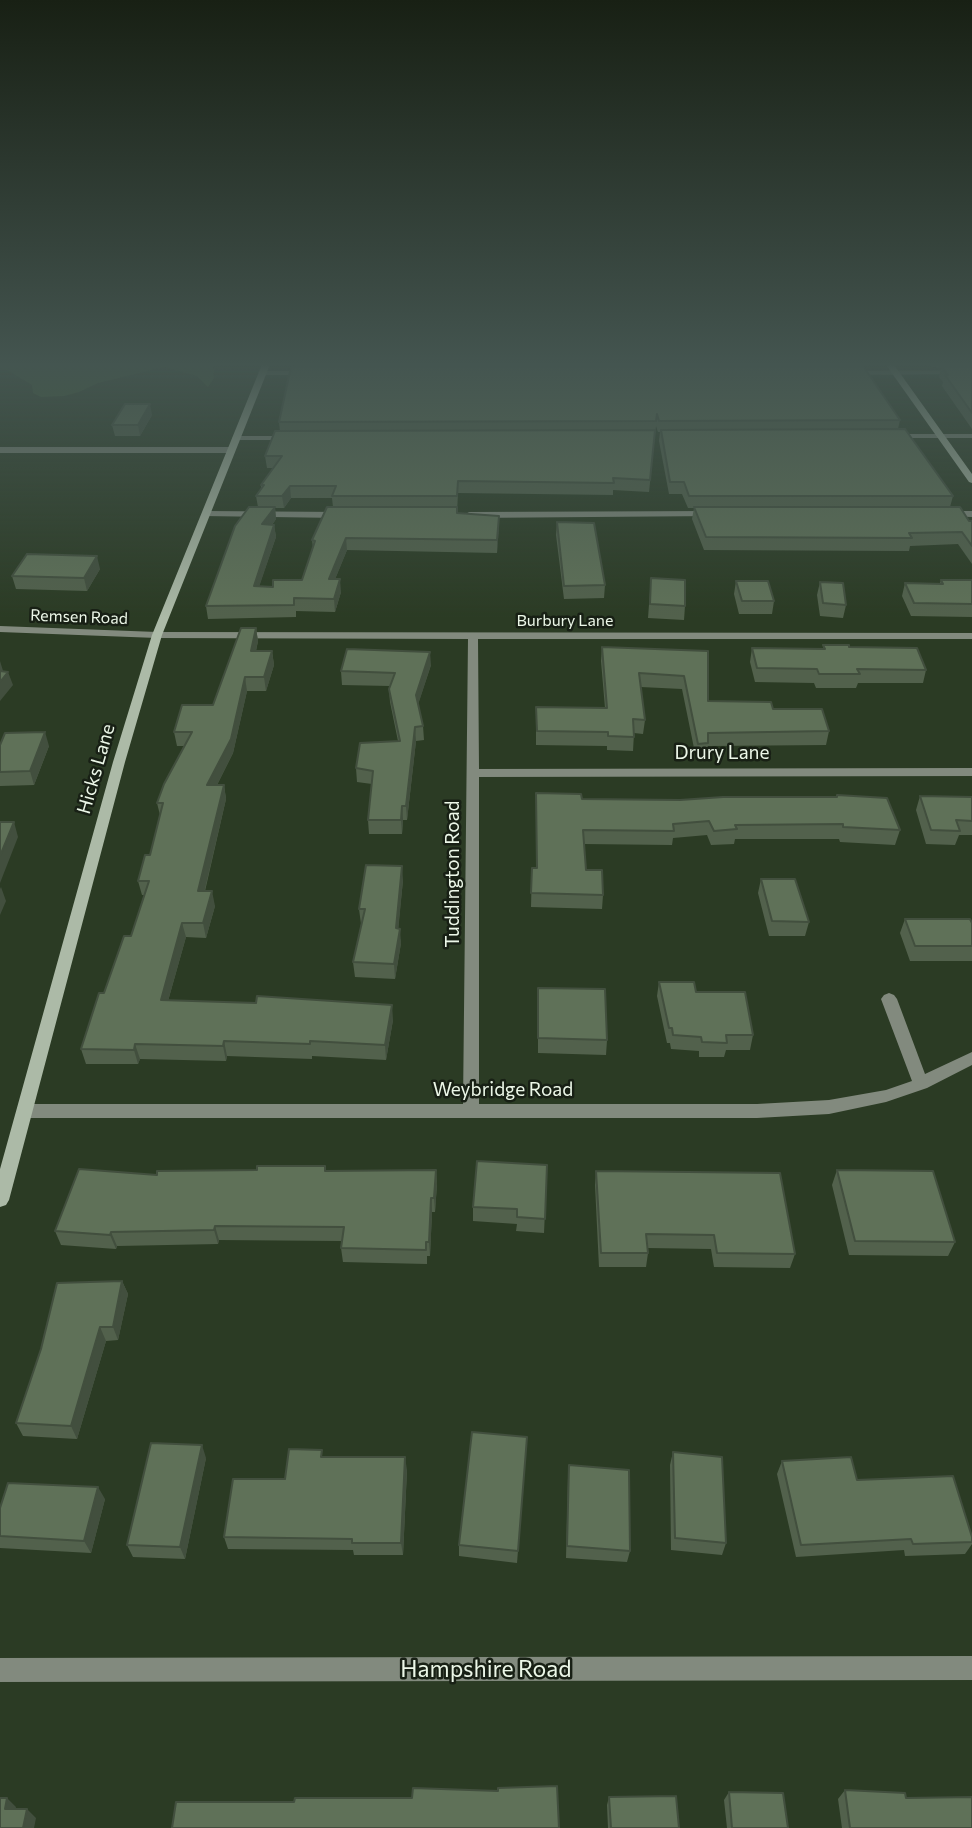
<!DOCTYPE html>
<html>
<head>
<meta charset="utf-8">
<style>
  body { margin:0 }
  canvas { display:block; background:#2b3b24 }
</style>
</head>
<body>
<canvas width="972" height="1828"></canvas>
<script>
const ctx = document.querySelector('canvas').getContext('2d');
ctx.lineJoin = 'round';
function paint(path, color) { ctx.fillStyle = color; ctx.fill(path, 'evenodd'); }
const poly = rows => new Path2D(rows.map(r => 'M' + r).join(''));
function strokePath(path, color, width, dash) { ctx.strokeStyle = color; ctx.lineWidth = width; ctx.lineCap = dash ? 'butt' : 'round'; ctx.setLineDash(dash || []); ctx.stroke(path); }
function label(font, color, halo, rows, align = 'center') {
  ctx.font = font + ' Commissioner,sans-serif'; ctx.lineWidth = 5; ctx.setLineDash([]); ctx.textBaseline = 'middle'; ctx.strokeStyle = halo; ctx.fillStyle = color; for (const [text, x, y, turn = 0] of rows) {
    ctx.save(); ctx.translate(x, y); ctx.rotate((+turn || 0) * Math.PI / 180); ctx.textAlign = isNaN(turn) ? turn : align; if (halo) ctx.strokeText(text, 0, 0); ctx.fillText(text, 0, 0); ctx.restore();
  }
}
const green = poly([
  [0,362,213,362,214,378,208,387,197,376,164,367,98,383,79,392,64,396,41,397,33,393,32,385,7,370,0,370]
]);
const street = poly([
  [972,370,972,374,851,375,847,373,851,371,972,370],
  [259,371,306,371,310,373,306,375,262,375,258,373,259,371],
  [893,434,972,434,972,438,890,438,889,436,893,434],
  [236,436,292,436,296,438,292,440,233,440,232,438,236,436],
  [0,447,231,447,235,450,231,453,0,453,0,447],
  [206,511,341,512,346,515,341,518,203,516,203,512,206,511],
  [712,511,715,512,715,516,469,518,464,515,469,512,712,511],
  [945,511,972,511,972,517,942,516,940,514,945,511],
  [0,626,157,632,972,633,972,639,478,639,479,769,972,768,972,776,479,777,479,1104,757,1104,829,1100,886,1090,912,1081,881,999,884,995,889,993,894,995,897,999,925,1074,972,1052,972,1065,927,1088,886,1102,829,1114,757,1118,25,1118,19,1116,17,1111,19,1106,25,1104,463,1104,468,639,157,638,0,632,0,626],
  [972,1656,972,1680,0,1682,0,1658,972,1656]
]);
const secondary = poly([
  [263,362,271,362,162,635,125,762,9,1200,6,1205,0,1207,0,1169,113,762,152,635,263,362],
  [884,362,892,362,972,474,972,483,969,482,884,362]
]);
const wall = poly([
  [294,362,857,362,857,366,900,420,898,429,953,496,950,507,969,521,972,521,972,564,958,544,910,546,909,551,704,550,692,519,694,508,688,508,682,494,669,494,659,441,660,432,658,432,656,426,649,492,613,490,613,495,458,493,457,513,499,516,497,553,347,550,335,579,341,592,335,612,296,611,296,617,208,619,206,606,258,507,256,496,261,489,261,485,273,468,267,468,265,456,280,431,279,422,294,367],
  [291,498,332,498,333,507,312,540,313,548,302,580,273,587,259,586,276,537,274,525,272,525,276,519,275,508,284,508],
  [928,362,972,362,972,429,942,386,943,382,939,377,941,368,932,367],
  [152,415,140,436,115,436,112,425],
  [557,522,605,585,604,598,564,599,556,535],
  [100,569,87,591,16,589,12,576],
  [651,578,685,606,684,620,648,618],
  [941,580,972,580,972,617,911,616,902,596,905,583,940,583],
  [736,581,774,601,772,614,739,614,734,594],
  [820,582,846,605,843,618,820,616,817,595],
  [256,628,258,641,256,651,272,651,274,665,266,691,247,691,233,753,217,785,224,785,226,799,205,891,215,906,206,938,186,937,168,1001,393,1020,386,1060,312,1056,312,1059,227,1056,226,1061,140,1059,138,1064,86,1064,81,1049,104,993,131,936,144,895,142,895,138,881,150,855,160,815,157,803,185,746,177,746,174,732,213,705],
  [823,645,849,647,926,670,923,683,858,683,856,688,816,688,814,683,755,682,750,662,752,648,823,649],
  [602,647,708,651,708,701,773,709,829,731,826,745,708,746,706,757,696,758,682,689,641,687,645,720,643,734,634,733,633,751,607,750,607,746,536,745,536,707,605,708,601,661],
  [431,665,418,704,423,726,424,740,416,741,407,820,403,820,402,834,369,834,368,820,372,784,357,782,356,768,398,741,390,702,389,689,390,686,342,685,341,671],
  [0,745,49,746,34,785,0,786],
  [536,793,582,799,680,800,837,797,837,795,900,830,895,845,840,842,839,839,735,839,734,844,711,845,707,835,673,838,672,845,584,844,586,870,603,895,602,909,531,907,532,868,536,868],
  [920,796,972,797,972,835,959,835,955,845,926,844,916,810],
  [761,879,809,922,805,936,769,936,758,893],
  [403,880,398,929,401,943,395,979,355,977,353,962,361,924,359,909],
  [905,919,972,923,972,961,910,961,900,933],
  [659,982,696,992,753,1035,750,1050,726,1050,724,1057,699,1057,699,1051,671,1049,670,1043,667,1043,657,996],
  [538,988,607,1040,606,1055,538,1053],
  [547,1165,544,1233,516,1231,517,1224,473,1221,473,1207],
  [436,1170,437,1184,435,1212,432,1212,430,1256,427,1256,427,1264,343,1262,341,1248,342,1241,219,1240,218,1244,117,1246,116,1249,61,1245,55,1231,157,1175],
  [837,1170,955,1242,948,1256,849,1255,832,1185],
  [596,1171,795,1254,790,1268,714,1267,711,1249,648,1248,648,1253,646,1267,599,1267,595,1185],
  [122,1281,128,1294,118,1340,106,1341,77,1439,23,1436,16,1423],
  [527,1437,517,1563,459,1556,459,1545],
  [673,1452,726,1543,722,1555,671,1550,670,1465],
  [324,1457,407,1470,403,1555,354,1555,353,1550,228,1549,224,1537,285,1479],
  [206,1458,185,1559,133,1557,127,1545],
  [782,1461,857,1480,972,1537,972,1544,965,1554,905,1556,904,1550,796,1557,777,1474],
  [569,1465,630,1551,627,1562,566,1558,568,1477],
  [105,1499,91,1553,0,1548,0,1508],
  [845,1790,906,1798,972,1828,842,1828,838,1799],
  [729,1792,788,1828,727,1828,724,1800],
  [609,1797,679,1828,608,1828,607,1805]
]);
const shadedWall = poly([
  [150,404,152,415,140,436,138,425],
  [290,486,291,498,284,508,282,496],
  [275,507,276,519,264,536,262,524],
  [499,516,499,528,497,553,497,540],
  [274,525,276,537,255,599,254,586],
  [346,538,347,550,330,592,329,579],
  [97,556,100,569,87,591,84,578],
  [340,579,341,592,335,612,334,599],
  [256,628,258,641,253,664,251,651],
  [272,651,274,665,266,691,264,677],
  [430,652,431,665,417,708,416,695],
  [0,661,4,674,0,680],
  [8,672,13,685,0,701,0,682],
  [245,677,247,691,233,753,210,799,207,785],
  [415,727,416,741,407,820,406,806],
  [45,732,49,746,34,785,30,771],
  [224,785,226,799,201,906,198,891],
  [402,806,403,820,402,834,401,820],
  [14,822,18,837,0,883,0,856],
  [402,866,403,880,397,943,396,928],
  [1,887,6,901,0,915,0,889],
  [212,891,215,906,206,938,203,923],
  [182,923,186,937,164,1015,161,1000],
  [400,929,401,943,395,979,394,964],
  [392,1005,393,1020,386,1060,385,1045],
  [224,1041,227,1056,226,1061,223,1046],
  [135,1044,140,1059,138,1064,134,1050],
  [436,1170,437,1184,435,1212,434,1198],
  [431,1198,432,1212,430,1256,429,1242],
  [215,1226,219,1240,218,1244,214,1230],
  [111,1232,117,1246,116,1249,110,1235],
  [122,1281,128,1294,118,1340,113,1327],
  [100,1327,106,1341,77,1439,71,1426],
  [202,1445,206,1458,185,1559,180,1547],
  [405,1457,407,1470,403,1555,401,1543],
  [98,1487,105,1499,91,1553,84,1541],
  [7,1798,16,1807,14,1818,5,1809],
  [27,1809,36,1818,34,1828,23,1828]
]);
const building = poly([
  [863,366,900,420,659,421,657,414,656,421,279,422,291,367,863,366],
  [941,366,972,366,972,413,945,375,948,375,941,366],
  [125,404,150,404,138,425,112,425,125,404],
  [905,429,953,496,689,496,684,482,670,482,661,430,905,429],
  [655,430,650,480,613,478,614,483,458,481,457,496,332,496,336,486,290,486,282,496,256,496,264,485,261,485,282,456,265,456,275,431,655,430],
  [249,507,275,507,262,524,274,525,254,586,273,587,273,580,302,580,315,541,312,540,327,507,457,507,457,513,499,516,497,540,346,538,329,579,340,579,334,599,294,598,294,605,206,606,235,526,249,507],
  [694,507,960,507,969,521,972,521,972,546,962,532,909,533,912,538,706,537,694,507],
  [557,522,594,523,605,585,564,586,557,522],
  [27,554,97,556,84,578,12,576,27,554],
  [651,578,685,580,685,606,650,604,651,578],
  [941,580,972,580,972,604,914,603,905,583,943,584,941,580],
  [736,581,768,581,774,601,742,601,736,581],
  [820,582,843,583,846,605,823,603,820,582],
  [241,628,256,628,251,651,272,651,264,677,245,677,231,739,207,785,224,785,198,891,212,891,203,923,182,923,161,1000,256,1003,257,996,392,1005,385,1045,310,1041,310,1044,224,1041,223,1046,135,1044,134,1050,81,1049,99,993,104,993,124,936,131,936,149,881,138,881,145,855,150,855,163,803,157,803,164,784,192,732,174,732,182,705,213,705,241,628],
  [823,645,849,645,849,647,917,648,926,670,857,669,860,674,819,674,817,669,757,668,752,648,825,649,823,645],
  [602,647,708,651,708,701,771,702,773,709,822,709,829,731,708,733,708,743,698,744,684,676,639,673,645,720,633,719,634,737,608,736,608,732,537,731,536,707,607,708,602,647],
  [347,649,430,652,416,695,423,726,415,727,406,806,402,806,401,820,368,820,373,771,356,768,360,743,400,741,389,689,395,673,341,671,347,649],
  [0,671,8,672,0,682,0,671],
  [45,732,30,771,0,772,0,745,5,733,45,732],
  [536,793,581,794,582,799,680,800,723,797,837,797,837,795,887,798,900,830,843,827,843,824,735,825,737,829,714,831,709,821,673,824,674,831,583,830,586,870,602,870,603,895,531,893,532,868,537,868,536,793],
  [920,796,972,797,972,821,956,820,960,831,931,830,920,796],
  [0,822,14,822,0,856,0,822],
  [366,865,402,866,396,928,400,929,394,964,353,962,365,909,359,909,366,865],
  [761,879,795,879,809,922,772,921,761,879],
  [905,919,970,919,972,923,972,946,915,946,905,919],
  [659,982,694,982,696,992,745,992,753,1035,726,1035,727,1043,702,1042,701,1037,673,1035,672,1028,669,1028,659,982],
  [538,988,605,989,607,1040,538,1038,538,988],
  [477,1161,547,1165,545,1219,517,1217,517,1209,473,1207,477,1161],
  [257,1166,325,1166,325,1171,436,1170,434,1198,431,1198,429,1242,426,1242,426,1250,341,1248,344,1227,215,1226,214,1230,111,1232,110,1235,55,1231,79,1169,157,1175,157,1171,257,1170,257,1166],
  [837,1170,933,1171,955,1242,855,1241,837,1170],
  [596,1171,780,1173,795,1254,717,1253,714,1235,646,1234,648,1253,601,1253,596,1171],
  [122,1281,113,1327,100,1327,71,1426,16,1423,41,1349,57,1283,122,1281],
  [472,1432,527,1437,518,1551,459,1545,472,1432],
  [151,1443,202,1445,180,1547,127,1545,151,1443],
  [289,1449,322,1450,321,1457,405,1457,401,1543,352,1543,352,1539,224,1537,233,1479,285,1479,289,1449],
  [673,1452,722,1457,726,1543,675,1538,673,1452],
  [851,1457,857,1480,953,1476,972,1537,972,1542,913,1544,911,1539,801,1545,782,1461,851,1457],
  [569,1465,629,1470,630,1551,567,1546,569,1465],
  [8,1483,98,1487,84,1541,0,1536,0,1508,8,1483],
  [557,1786,559,1828,172,1828,176,1802,294,1802,295,1798,412,1798,413,1788,498,1791,498,1788,557,1786],
  [845,1790,905,1793,906,1798,972,1797,972,1828,850,1828,845,1790],
  [729,1792,783,1793,788,1828,732,1828,729,1792],
  [676,1796,679,1828,611,1828,609,1797,676,1796],
  [0,1798,7,1798,5,1809,27,1809,23,1828,0,1828,0,1798]
]);
const farStreetnames = [
  ["Remsen Road",79,617,2],
  ["Burbury Lane",565,621]
];
const streetNames = [
  ["Drury Lane",722,753],
  ["Hicks Lane",96,769,-74],
  ["Tuddington Road",453,874,-90],
  ["Weybridge Road",503,1090]
];
const nearStreetnames = [
  ["Hampshire Road",486,1669]
];
paint(green, '#436336');
paint(street, '#828a7e');
paint(secondary, '#acbaa7');
paint(wall, '#52614c');
paint(shadedWall, '#424f3e');
paint(building, '#5f7158');
strokePath(building, '#424f3e', 2);
const sky = ctx.createLinearGradient(0, 0, 0, 618);
sky.addColorStop(0, '#182014');
sky.addColorStop(0.59, '#445550');
sky.addColorStop(1, '#44555000');
ctx.fillStyle = sky;
ctx.fillRect(0, 0, 972, 618);
label('16px', '#ecf7e8', '#182015', farStreetnames);
label('19px', '#ecf7e8', '#182015', streetNames);
label('23px', '#ecf7e8', '#182015', nearStreetnames);
</script>
</body>
</html>
